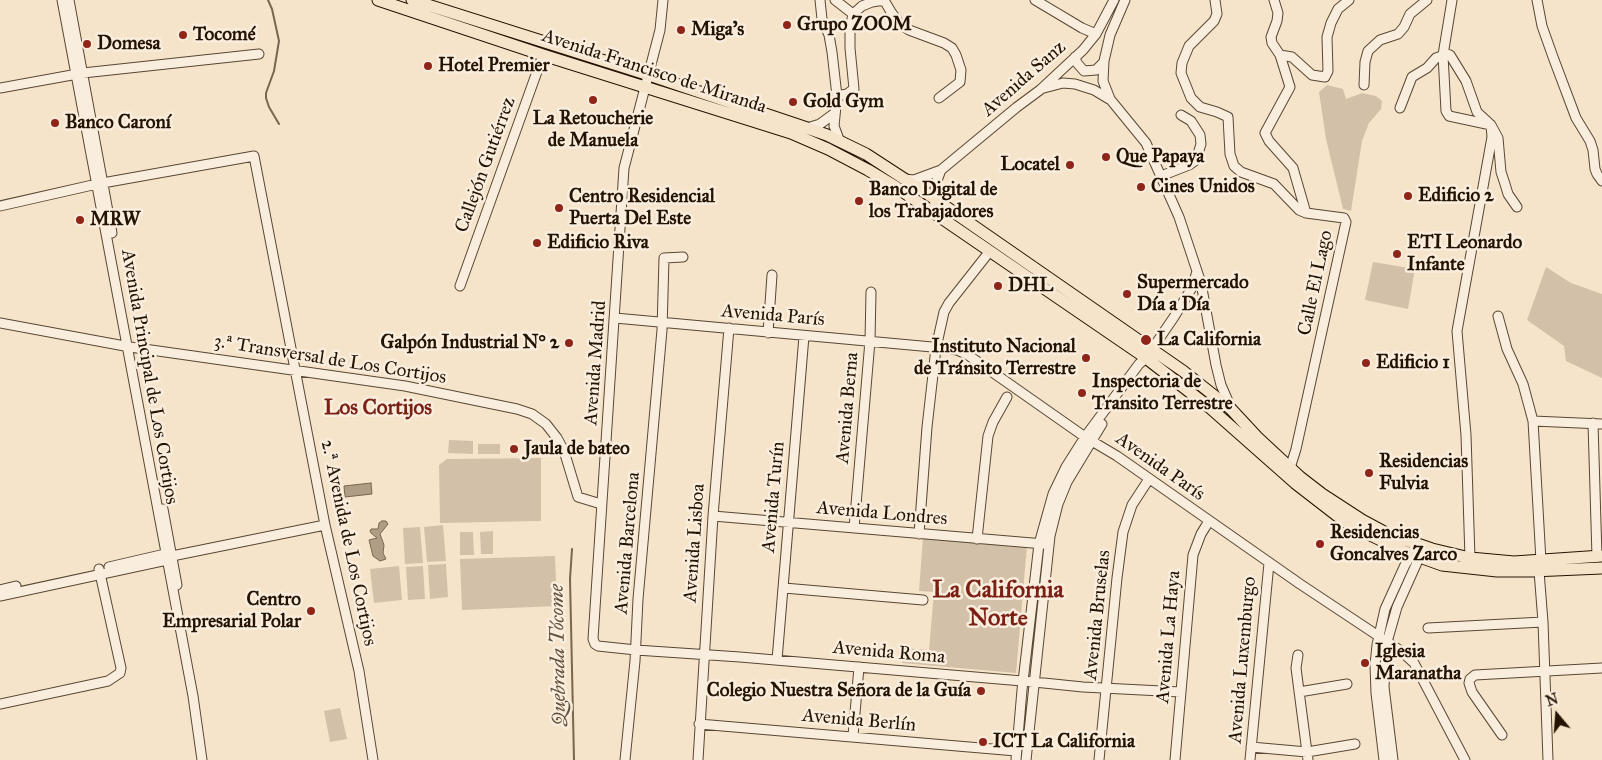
<!DOCTYPE html>
<html>
<head>
<meta charset="utf-8">
<style>
  body { margin:0 }
  #map { position:relative; width:1602px; height:760px; overflow:hidden; background:#f6e4ca; font-family:"IM FELL Great Primer",serif }
  canvas { display:block }
  .north { position:absolute; left:1532px; top:690px; width:50px; height:50px; -webkit-text-stroke:4px #f9eddd; paint-order:stroke; rotate:342deg; font-size:14px; font-weight:700; line-height:20px; text-align:center; color:#241300 }
  .north::after { content:''; display:block; margin:auto; width:18px; height:22px; background:#241300; clip-path:polygon(50% 0,100% 100%,50% 72%,0 100%) }
</style>
</head>
<body>
<div id="map">
<canvas width="1602" height="760"></canvas>
<div class="north">N</div>
</div>
<script>
const ctx = document.querySelector('canvas').getContext('2d');
ctx.lineJoin = 'round';
function paint(path, color) { ctx.fillStyle = color; ctx.fill(path, 'evenodd'); }
const poly = rows => new Path2D(rows.map(r => 'M' + r).join(''));
function strokePath(path, color, width, dash) { ctx.strokeStyle = color; ctx.lineWidth = width; ctx.lineCap = dash ? 'butt' : 'round'; ctx.setLineDash(dash || []); ctx.stroke(path); }
function label(font, color, halo, rows, align = 'center') {
  ctx.font = font + ' "IM FELL Great Primer",serif'; ctx.lineWidth = 5; ctx.setLineDash([]); ctx.textBaseline = 'middle'; ctx.strokeStyle = halo; ctx.fillStyle = color; for (const [text, x, y, turn = 0] of rows) {
    ctx.save(); ctx.translate(x, y); ctx.rotate((+turn || 0) * Math.PI / 180); ctx.textAlign = isNaN(turn) ? turn : align; if (halo) ctx.strokeText(text, 0, 0); ctx.fillText(text, 0, 0); ctx.restore();
  }
}
const green = poly([
  [1327,85,1343,89,1346,99,1362,93,1376,96,1382,101,1381,109,1369,123,1362,141,1351,211,1343,209,1326,139,1319,92],
  [1373,262,1415,269,1408,309,1365,300],
  [1546,267,1571,283,1602,294,1602,378,1566,361,1564,346,1527,320],
  [449,440,473,441,473,454,448,453],
  [478,444,500,444,500,454,478,454],
  [541,458,541,521,440,523,439,465,447,459],
  [443,525,446,561,427,562,424,527],
  [420,527,423,563,405,564,403,528],
  [493,531,493,554,481,554,480,532],
  [460,532,473,532,474,555,460,555],
  [923,537,1027,546,1016,673,902,663,903,648,929,650,934,592,919,591],
  [555,556,557,606,462,610,460,559],
  [446,564,448,597,430,599,428,565],
  [399,566,402,600,374,603,370,569],
  [423,566,425,599,408,600,406,567],
  [340,708,347,739,330,742,324,711]
]);
const water = poly([
  [371,483,372,494,345,497,344,486,371,483],
  [382,521,386,521,388,524,380,534,384,545,383,553,386,559,380,561,373,556,369,540,377,538,371,533,370,531,371,529,378,529,379,523,382,521]
]);
const stream = poly([
  [268,0,272,9,279,41,274,71,266,93,266,98,269,107,279,124],
  [572,549,570,579,574,760]
]);
const minor = poly([
  [62,0,193,696,202,760],
  [69,0,112,233],
  [663,0,660,30,624,168,593,639,595,644,598,646,636,650,740,657,1034,682,1083,687,1181,692],
  [820,0,822,19,829,35,832,52,837,96,834,126,840,142],
  [835,0,853,14,850,29,850,48,854,89,847,94,837,96],
  [884,0,891,12,899,23,909,30,944,43,952,48,956,55,961,70,960,82,939,98],
  [1035,0,1082,28,1096,34],
  [1125,0,1110,35,1104,61,1103,81,1110,99,1146,143,1179,217,1201,283,1216,365,1221,385,1231,408],
  [1215,0,1217,14,1214,21,1189,46,1182,63,1181,73,1191,98,1200,107,1217,112,1228,117,1230,154,1234,166,1241,172,1274,184,1299,210,1306,213],
  [1274,0,1278,13,1277,21,1271,37,1272,43,1280,55],
  [1452,0,1443,55,1446,111,1449,116,1491,125],
  [1537,0,1542,26,1553,57,1576,118,1590,141,1593,150,1595,169,1597,174,1602,181],
  [853,14,862,6,872,2,884,0],
  [1075,57,1077,63,1084,71,1096,70,1103,63],
  [1364,85,1365,62,1368,51,1380,40,1398,34,1404,27,1410,14,1427,0],
  [0,88,83,73,259,54],
  [1044,88,1063,83,1075,84,1094,90,1109,99],
  [1400,108,1412,77,1427,68,1436,58,1447,54,1450,55,1466,81,1477,112,1491,125,1498,138,1501,172,1505,184,1508,194,1517,207],
  [807,128,820,124,835,113],
  [1161,176,1189,165,1196,160,1197,157,1201,144,1200,135,1191,121,1181,115],
  [904,179,914,180,941,170,1017,107,1040,90,1083,50,1096,34,1114,0],
  [0,206,97,184,254,156,325,525,359,671,373,760],
  [941,217,936,209,934,199,936,183,941,170],
  [460,286,543,55],
  [1498,316,1507,349,1523,384,1533,421,1541,561],
  [615,318,943,348,957,350,968,355,1085,437,1117,456,1300,584,1401,651,1414,663,1465,760],
  [0,323,130,347,405,386,517,409,532,414,546,424,557,438,564,451,578,497,601,504],
  [768,333,772,275],
  [1533,421,1602,424],
  [1593,423,1597,557],
  [1290,468,1296,449,1346,222,1344,218,1306,213,1293,168,1269,141,1265,133,1290,87,1280,55,1292,57,1312,75,1325,77,1328,71,1327,37,1331,23,1338,9,1349,0],
  [163,509,177,585],
  [713,516,1044,544],
  [854,528,870,341,871,292],
  [919,534,927,427,936,348,944,312,949,303,990,251],
  [977,539,988,436,993,422,1007,397],
  [1470,558,1466,435,1457,331,1492,137,1491,125],
  [109,567,165,554,170,555],
  [1539,571,1543,622,1548,760],
  [784,588,923,600],
  [0,590,16,586],
  [0,596,167,560,172,556,325,525],
  [1428,628,1543,622],
  [1298,655,1296,668,1308,760],
  [777,660,804,336],
  [1299,692,1347,684],
  [0,704,108,681,120,673,121,668,99,569],
  [699,724,1016,751],
  [1502,735,1472,692,1469,683,1470,679,1475,675,1602,668],
  [853,736,859,667],
  [1251,747,1307,752,1355,744],
  [625,760,635,661,638,599,662,330,664,258,683,257],
  [698,760,713,516,729,328],
  [1016,760,1022,690,1039,544,1053,494,1066,467,1085,437,1139,364,1146,358,1174,317,1193,286,1197,271],
  [1026,760,1050,536,1058,504,1067,482,1102,424],
  [1099,760,1117,578,1123,532,1132,505,1149,479],
  [1175,760,1193,555,1201,534,1209,521],
  [1250,760,1269,563],
  [1384,760,1376,693,1375,665,1377,645,1385,609,1405,565,1414,550],
  [1393,760,1384,687,1387,642,1397,607,1419,558,1419,552]
]);
const major = poly([
  [378,0,543,55,791,133,828,149,868,170,896,187,1146,358,1209,407,1295,483,1348,524,1403,551,1442,565,1497,571,1532,571,1602,568],
  [412,0,649,75,807,128,827,135,866,154,929,195,1183,371,1231,409,1257,437,1300,477,1322,494,1362,520,1388,534,1432,549,1470,558,1514,562,1602,556]
]);
const markers = [
  [787,25,5,"#8f2418"],
  [681,30,5,"#8f2418"],
  [183,35,5,"#8f2418"],
  [87,44,5,"#8f2418"],
  [428,66,5,"#8f2418"],
  [593,100,5,"#8f2418"],
  [793,102,5,"#8f2418"],
  [55,123,5,"#8f2418"],
  [1106,157,5,"#8f2418"],
  [1070,165,5,"#8f2418"],
  [1141,187,5,"#8f2418"],
  [1408,196,5,"#8f2418"],
  [859,201,5,"#8f2418"],
  [559,208,5,"#8f2418"],
  [80,220,5,"#8f2418"],
  [537,243,5,"#8f2418"],
  [1397,254,5,"#8f2418"],
  [998,286,5,"#8f2418"],
  [1127,294,5,"#8f2418"],
  [1146,340,6,"#8f2418"],
  [569,343,5,"#8f2418"],
  [1086,358,5,"#8f2418"],
  [1366,363,5,"#8f2418"],
  [1082,393,5,"#8f2418"],
  [514,449,5,"#8f2418"],
  [1369,473,5,"#8f2418"],
  [1320,544,5,"#8f2418"],
  [311,611,5,"#8f2418"],
  [1365,663,5,"#8f2418"],
  [981,691,5,"#8f2418"],
  [983,742,5,"#8f2418"]
];
const poiNames = [
  ["Grupo ZOOM",797,25],
  ["Miga's",691,30],
  ["Tocomé",193,35],
  ["Domesa",97,44],
  ["Hotel Premier",438,66],
  ["Gold Gym",803,102],
  ["La Retoucherie",593,119,"center"],
  ["de Manuela",593,141,"center"],
  ["Banco Caroní",65,123],
  ["Que Papaya",1116,157],
  ["Locatel",1060,165,"right"],
  ["Cines Unidos",1151,187],
  ["Banco Digital de",869,190],
  ["los Trabajadores",869,212],
  ["Edificio 2",1418,196],
  ["Centro Residencial",569,197],
  ["Puerta Del Este",569,219],
  ["MRW",90,220],
  ["Edificio Riva",547,243],
  ["ETI Leonardo",1407,243],
  ["Infante",1407,265],
  ["Supermercado",1137,283],
  ["Día a Día",1137,305],
  ["DHL",1008,286],
  ["La California",1157,340],
  ["Galpón Industrial N° 2",559,343,"right"],
  ["Instituto Nacional",1076,347,"right"],
  ["de Tránsito Terrestre",1076,369,"right"],
  ["Edificio 1",1376,363],
  ["Inspectoria de",1092,382],
  ["Transito Terrestre",1092,404],
  ["Jaula de bateo",524,449],
  ["Residencias",1379,462],
  ["Fulvia",1379,484],
  ["Residencias",1330,533],
  ["Goncalves Zarco",1330,555],
  ["Centro",301,600,"right"],
  ["Empresarial Polar",301,622,"right"],
  ["Iglesia",1375,652],
  ["Maranatha",1375,674],
  ["Colegio Nuestra Señora de la Guía",971,691,"right"],
  ["ICT La California",993,742]
];
const streetNames = [
  ["Avenida Francisco de Miranda",654,72,18],
  ["Avenida Sanz",1024,79,-41],
  ["Callejón Gutiérrez",486,165,-70],
  ["Calle El Lago",1316,283,-78],
  ["Avenida París",773,316,5],
  ["3.ª Transversal de Los Cortijos",330,360,9],
  ["Avenida Madrid",596,363,-86],
  ["Avenida Principal de Los Cortijos",149,377,80],
  ["Avenida Berna",848,408,-85],
  ["Avenida París",1160,467,35],
  ["Avenida Turín",774,497,-85],
  ["Avenida Londres",882,514,5],
  ["2.ª Avenida de Los Cortijos",348,543,78],
  ["Avenida Barcelona",628,543,-85],
  ["Avenida Lisboa",695,543,-86],
  ["Avenida Bruselas",1098,615,-84],
  ["Avenida La Haya",1169,637,-85],
  ["Avenida Roma",889,653,5],
  ["Avenida Luxemburgo",1243,660,-85],
  ["Avenida Berlín",859,721,5]
];
const waterNames = [
  ["Quebrada Tócome",559,655,-91]
];
const quarterNames = [
  ["Los Cortijos",378,409]
];
const districtNames = [
  ["La California",998,591],
  ["Norte",998,619]
];
paint(green, '#d2c0a8');
paint(water, '#af9d85');
strokePath(water, '#776650', 1);
strokePath(stream, '#776650', 2);
strokePath(minor, '#584732', 11);
strokePath(major, '#241300', 13);
strokePath(minor, '#f9eddd', 9);
strokePath(major, '#f6e4ca', 11);
for (const [x, y, r, color] of markers) { const dot = new Path2D(); dot.arc(x, y, r, 0, 2 * Math.PI); ctx.fillStyle = color; ctx.fill(dot); strokePath(dot, '#f9eddd', 2); }
label('bold 19px', '#241300', '#f9eddd', poiNames, 'left');
label('19px', '#241300', '#f9eddd', streetNames);
label('italic 20px', '#63513c', '#f9eddd', waterNames);
label('bold 21px', '#7a1f14', '#f9eddd', quarterNames);
label('bold 24px', '#7a1f14', '#f9eddd', districtNames);
</script>
</body>
</html>
